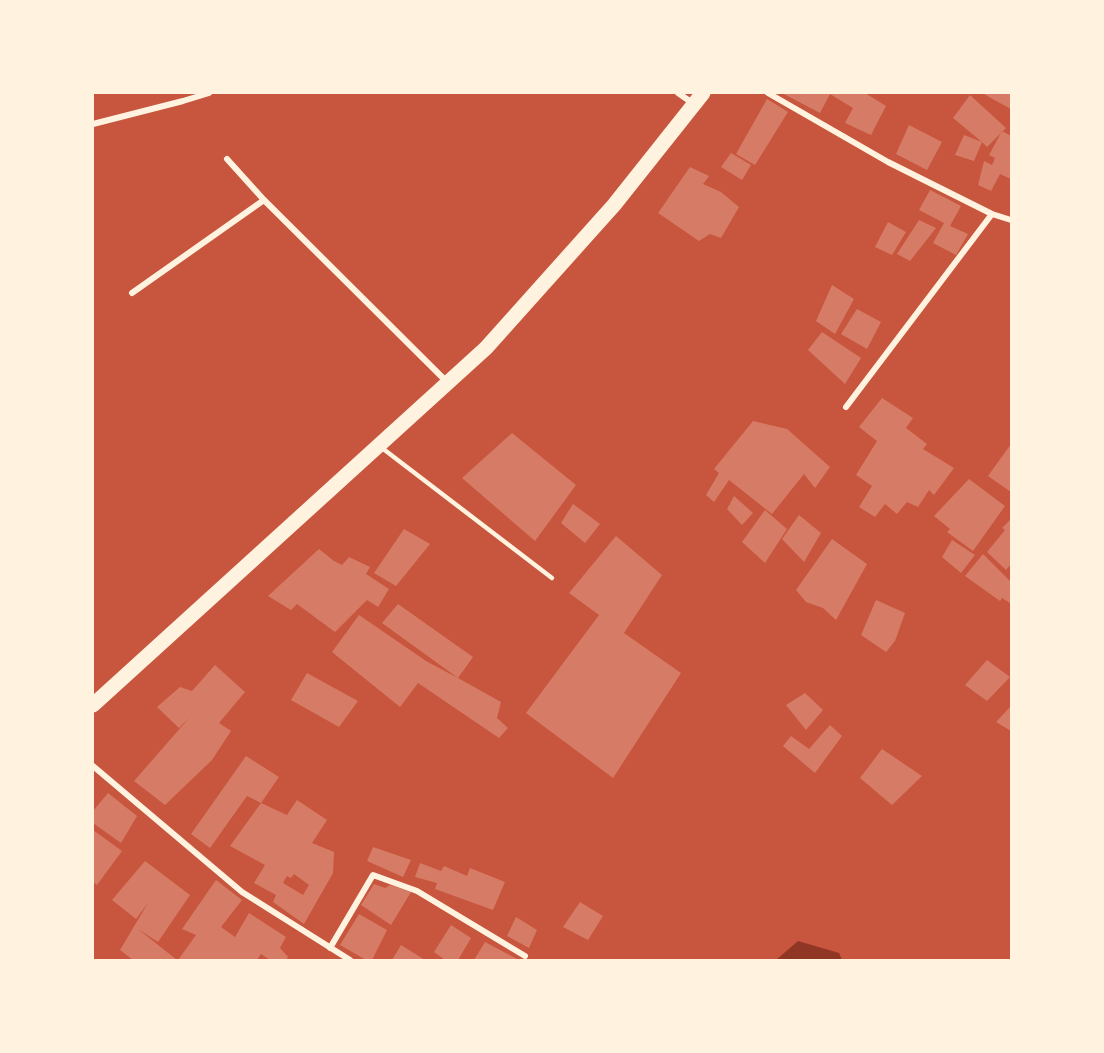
<!DOCTYPE html>
<html>
<head>
<meta charset="utf-8">
<style>
  body { margin:0 }
  #map { position:relative; width:1104px; height:1053px; overflow:hidden; background:#c8553d; font-family:"Playfair Display",serif }
  canvas { display:block }
  .frame { position:absolute; inset:0; border:94px solid #fff3e0; pointer-events:none }
</style>
</head>
<body>
<div id="map">
<canvas width="1104" height="1053"></canvas>
<div class="frame"></div>
</div>
<script>
const ctx = document.querySelector('canvas').getContext('2d');
ctx.lineJoin = 'round';
function paint(path, color) { ctx.fillStyle = color; ctx.fill(path, 'evenodd'); }
const poly = rows => new Path2D(rows.map(r => 'M' + r).join(''));
function strokePath(path, color, width, dash) { ctx.strokeStyle = color; ctx.lineWidth = width; ctx.lineCap = dash ? 'butt' : 'round'; ctx.setLineDash(dash || []); ctx.stroke(path); }
const water = poly([
  [798,941,839,953,842,960,776,960]
]);
const building = poly([
  [782,93,865,93,886,106,871,135,845,123,853,108,830,94,820,113],
  [983,93,1011,93,1011,109,989,97],
  [970,95,1006,128,987,147,982,142,974,161,955,155,964,135,982,142,953,118],
  [767,99,788,112,755,165,736,154],
  [909,125,942,142,927,170,896,154],
  [1002,131,1011,136,1011,179,1000,174,991,191,978,185,984,161,992,165,995,158,989,155],
  [731,153,751,165,742,180,721,167],
  [690,167,709,176,703,184,721,192,739,207,721,238,710,234,699,241,658,213],
  [930,190,961,206,950,226,968,234,956,255,933,243,944,223,919,210],
  [919,220,936,228,910,261,897,254],
  [888,222,906,232,892,255,875,247],
  [832,285,854,299,835,334,816,321],
  [857,309,881,322,867,349,841,334],
  [822,332,861,358,845,384,808,350],
  [882,398,913,418,906,428,927,444,923,449,954,468,934,495,929,490,918,507,907,502,897,514,885,504,875,517,859,507,872,486,856,475,877,441,859,427],
  [753,421,787,429,830,467,815,488,804,474,772,514,729,480,714,502,706,495,719,473,714,469],
  [512,433,576,485,535,541,462,478],
  [1011,444,1011,492,988,476],
  [969,479,1005,506,973,551,947,532,950,529,934,516],
  [734,496,753,513,742,525,727,509],
  [573,504,600,524,585,543,561,523],
  [765,510,787,529,765,563,742,542],
  [799,515,821,533,804,562,782,539],
  [1011,519,1011,564,1006,570,987,552,1005,530,1002,528],
  [404,529,430,544,396,586,374,573],
  [616,536,662,575,624,633,681,673,613,778,526,713,599,615,569,593],
  [832,539,867,564,836,620,823,608,806,602,796,590],
  [952,540,975,555,961,573,942,557],
  [319,549,334,561,342,565,349,557,370,567,366,574,389,589,378,607,367,600,335,632,297,604,291,610,268,596],
  [983,554,1011,582,1010,603,1002,598,1000,601,965,576],
  [876,600,905,613,895,641,886,652,861,635],
  [398,604,473,657,458,678,501,702,497,718,508,728,499,738,418,683,400,707,332,652,359,615,426,661,458,678,382,623],
  [987,660,1010,677,987,701,965,685],
  [215,665,245,692,219,723,231,731,212,760,165,805,134,781,190,717,179,728,157,707,180,687,192,691],
  [307,673,358,701,339,727,291,700],
  [805,693,823,710,806,730,786,705],
  [1011,706,1011,731,996,722],
  [830,725,842,736,815,773,783,746,791,736,809,749],
  [882,749,922,776,892,805,860,778],
  [246,756,279,777,261,803,247,796,210,848,191,834],
  [108,793,137,816,121,843,93,823,93,811],
  [297,800,327,820,312,843,334,852,333,873,304,924,273,902,276,895,254,883,265,865,230,846,261,803,287,815],
  [294,874,309,885,303,895,283,883,287,876,291,878],
  [93,830,122,851,97,885,93,882],
  [373,847,411,860,403,877,367,861],
  [145,861,190,895,158,942,138,929,177,960,133,960,120,950,148,903,136,919,112,900],
  [420,863,441,871,444,866,467,876,470,868,505,882,493,910,435,889,437,883,415,877],
  [216,880,242,900,221,927,235,937,249,913,286,937,280,948,288,957,286,960,270,960,261,954,257,960,178,960,196,935,182,929],
  [374,884,385,888,390,885,411,892,391,925,361,905],
  [580,902,603,916,588,940,563,927],
  [359,914,387,930,372,960,366,960,340,945],
  [516,917,537,930,529,948,507,936],
  [451,925,471,938,458,960,445,960,434,952],
  [485,942,519,960,474,960],
  [401,945,425,960,392,960]
]);
const service = poly([
  [382,448,552,578]
]);
const minor = poly([
  [678,93,694,104],
  [768,93,888,162,992,214,1011,220],
  [93,124,183,101,209,93],
  [227,159,264,200,448,383],
  [132,293,264,200],
  [846,407,992,214],
  [93,766,242,892,350,960],
  [330,948,373,875,417,891,525,956]
]);
const primary = poly([
  [93,705,486,348,614,205,703,93]
]);
paint(water, '#8f3625');
paint(building, '#d67c66');
strokePath(service, '#fff3e0', 4.5);
strokePath(minor, '#fff3e0', 6);
strokePath(primary, '#fff3e0', 15);
</script>
</body>
</html>
